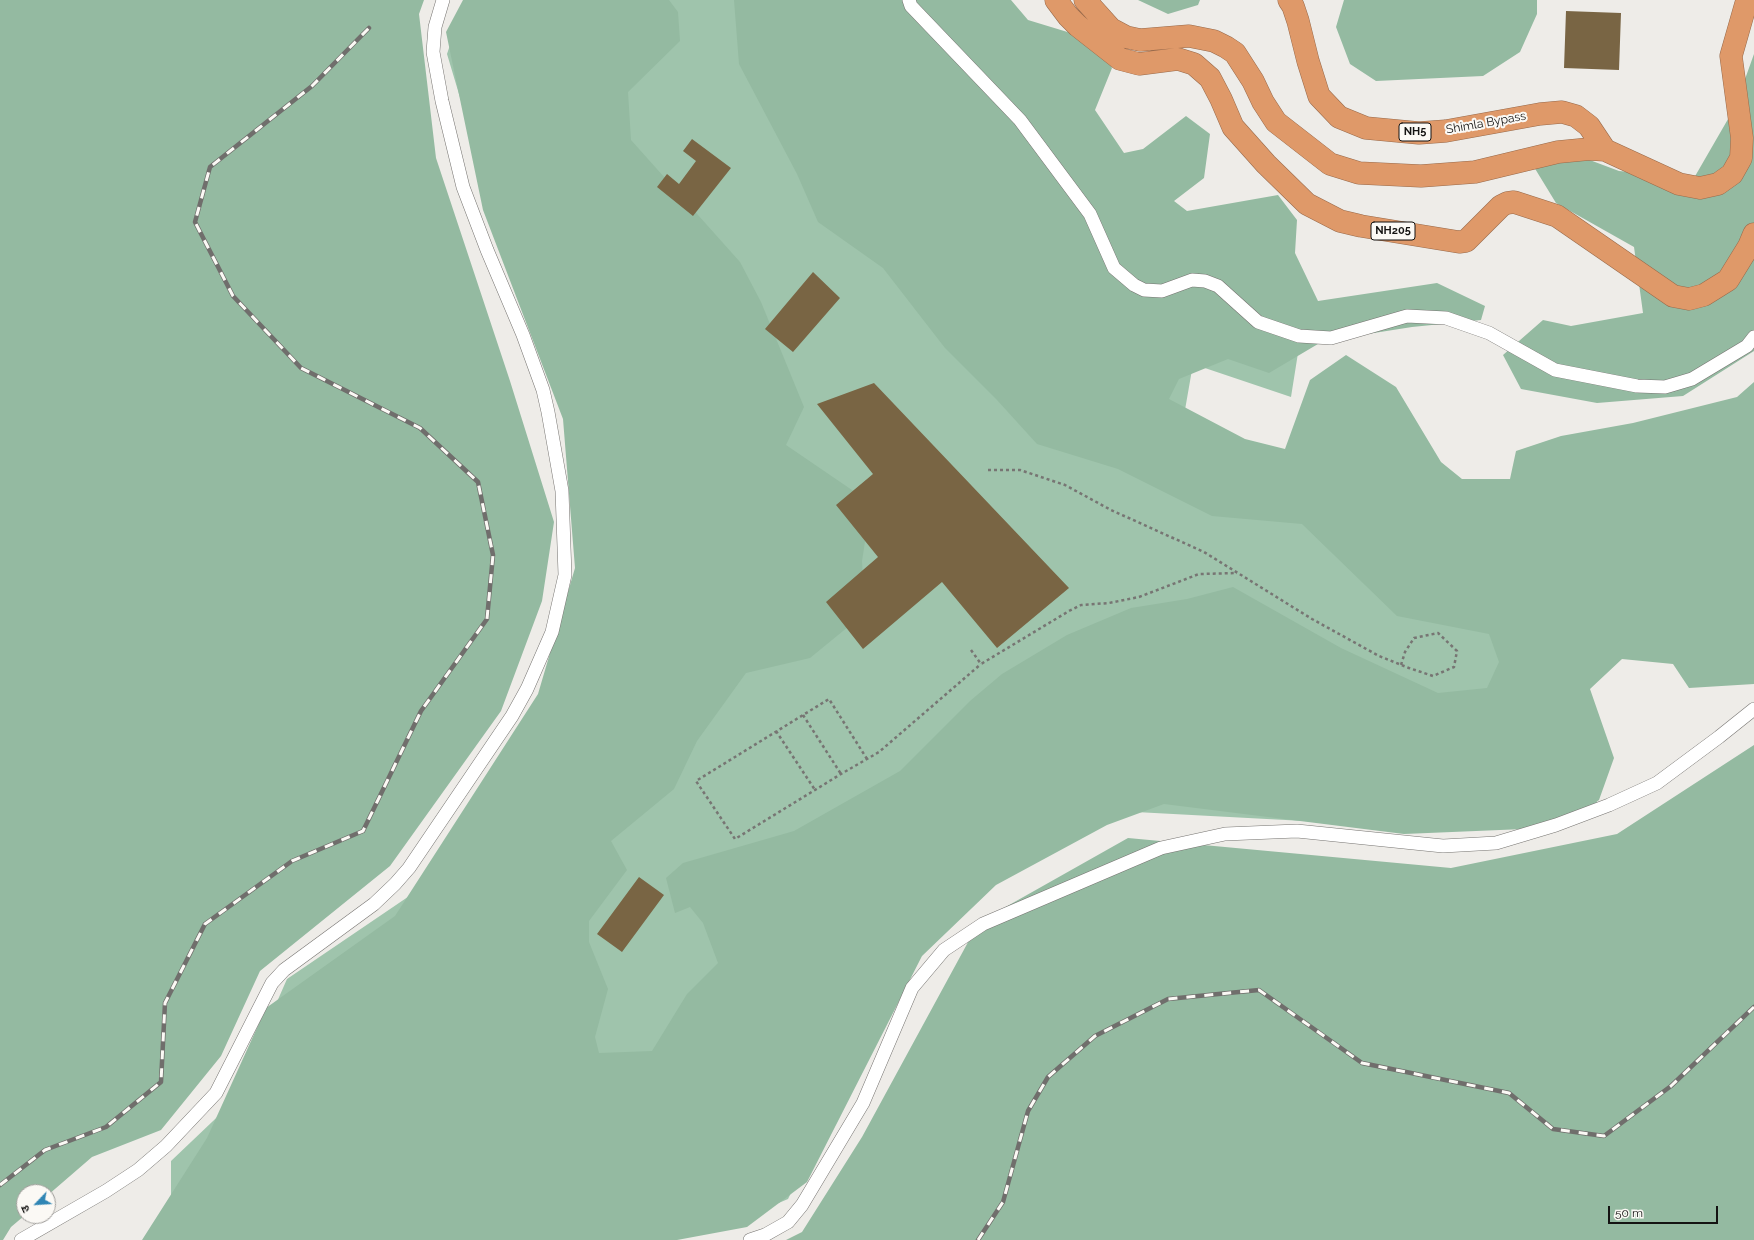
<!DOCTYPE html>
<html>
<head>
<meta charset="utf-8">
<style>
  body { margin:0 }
  #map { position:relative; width:1754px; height:1240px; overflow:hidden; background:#eeece8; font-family:Raleway,"Noto Sans Devanagari",sans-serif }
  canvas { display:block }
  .north { position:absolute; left:16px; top:1184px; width:40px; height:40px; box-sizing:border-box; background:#fbf9f5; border:1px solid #9f9d9a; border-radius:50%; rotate:245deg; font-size:11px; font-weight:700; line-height:16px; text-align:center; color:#141312 }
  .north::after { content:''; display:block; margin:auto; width:14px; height:18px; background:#2f85b4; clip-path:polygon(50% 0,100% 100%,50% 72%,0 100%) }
  .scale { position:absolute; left:1608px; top:1206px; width:110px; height:18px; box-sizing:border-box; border:2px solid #141312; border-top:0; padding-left:5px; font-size:12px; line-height:14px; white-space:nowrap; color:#141312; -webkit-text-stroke:3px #fbf9f5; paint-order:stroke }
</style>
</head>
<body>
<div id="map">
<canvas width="1754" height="1240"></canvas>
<div class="north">उ</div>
<div class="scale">50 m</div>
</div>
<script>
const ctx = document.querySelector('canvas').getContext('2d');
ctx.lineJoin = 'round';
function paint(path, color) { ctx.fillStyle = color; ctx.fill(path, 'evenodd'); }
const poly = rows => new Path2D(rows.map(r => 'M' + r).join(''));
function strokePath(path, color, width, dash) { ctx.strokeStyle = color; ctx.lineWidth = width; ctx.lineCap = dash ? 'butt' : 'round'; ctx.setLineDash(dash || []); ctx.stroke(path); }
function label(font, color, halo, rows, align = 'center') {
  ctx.font = font + ' Raleway,sans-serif'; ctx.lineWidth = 4; ctx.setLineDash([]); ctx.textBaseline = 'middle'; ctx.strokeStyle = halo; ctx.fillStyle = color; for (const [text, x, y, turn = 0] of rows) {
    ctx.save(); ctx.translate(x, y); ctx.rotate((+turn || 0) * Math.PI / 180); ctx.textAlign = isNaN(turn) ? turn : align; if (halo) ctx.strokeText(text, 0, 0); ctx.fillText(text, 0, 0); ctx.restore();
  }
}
const green = poly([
  [465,0,891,0,1298,353,1291,397,1193,364,1182,427,1518,606,1598,805,1454,829,1117,811,953,900,893,985,788,1199,732,1223,627,1240,171,1240,171,1161,233,1102,287,979,424,886,555,681,582,562,580,431,494,211,447,54]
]);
const forest = poly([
  [0,0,424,0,419,14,436,158,510,381,554,522,542,601,501,711,390,866,260,971,221,1056,161,1130,92,1157,48,1195,48,1192,24,1192,24,1216,11,1227,3,1240,0,1240],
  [463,0,669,0,678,12,680,41,628,92,631,140,740,262,761,302,804,407,786,445,871,503,862,561,865,613,810,658,746,673,697,741,674,789,611,841,627,870,589,921,589,942,608,989,595,1037,599,1053,652,1051,687,994,718,963,703,923,690,907,675,913,666,878,683,863,794,831,900,771,970,701,1002,674,1067,635,1131,608,1187,599,1233,587,1341,648,1438,693,1487,688,1499,662,1489,634,1397,616,1302,524,1212,516,1118,469,1037,444,997,400,945,348,883,268,818,222,797,174,739,64,734,0,1011,0,1028,20,1097,41,1112,68,1095,110,1124,153,1143,149,1186,116,1210,134,1204,178,1174,201,1187,211,1278,195,1297,220,1295,253,1318,301,1437,283,1485,306,1481,320,1412,327,1323,341,1269,373,1228,359,1179,379,1169,399,1245,439,1285,449,1310,380,1346,355,1396,387,1441,462,1462,479,1510,479,1516,451,1561,436,1633,423,1737,397,1754,382,1754,684,1689,688,1673,664,1622,659,1590,689,1614,758,1599,800,1566,824,1524,829,1404,834,1164,804,1107,825,996,885,922,956,807,1182,747,1227,677,1240,142,1240,207,1138,266,1008,395,916,538,694,575,568,563,419,483,210,446,32],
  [1138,0,1200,0,1198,5,1168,14],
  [1344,0,1537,0,1537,14,1520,52,1483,76,1376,81,1350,64,1336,27],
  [1754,54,1754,351,1683,396,1597,403,1521,389,1503,355,1543,320,1571,326,1643,313,1634,247,1556,203,1534,167,1547,144,1619,171,1694,178,1735,107],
  [1754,745,1754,1240,786,1240,802,1232,862,1137,979,922,1128,838,1451,868,1617,834]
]);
const building = poly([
  [1566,11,1621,13,1619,70,1564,68],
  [692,139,731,168,693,216,657,187,667,174,679,184,696,161,683,151],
  [813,272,840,298,793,352,765,329],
  [874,383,1069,588,997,648,942,582,863,649,826,602,878,557,836,505,873,474,817,404],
  [639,877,664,895,622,952,597,934]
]);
const path = poly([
  [988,470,1020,470,1065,485,1111,510,1204,552,1312,619,1379,656,1409,668,1433,676,1454,667,1457,651,1438,633,1414,638,1405,652,1401,665],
  [971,650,981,664,1069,611,1081,605,1109,603,1139,597,1199,574,1237,573],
  [803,715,841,774],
  [776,731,815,790],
  [867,759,829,699,696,781,735,839,841,774,879,752,981,664]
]);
const street = poly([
  [909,0,911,6,1020,120,1090,214,1114,268,1134,285,1144,290,1162,291,1192,280,1205,281,1218,286,1258,322,1299,336,1331,338,1407,316,1446,318,1489,333,1555,370,1637,386,1665,387,1692,379,1747,346,1754,337],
  [21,1240,106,1191,138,1170,166,1146,216,1093,272,983,284,970,374,904,395,884,409,868,512,716,527,689,552,632,565,575,562,491,548,412,543,390,523,335,487,250,463,187,442,101,433,52,435,27,443,0],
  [750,1240,765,1235,788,1222,802,1205,863,1103,912,988,944,950,983,924,1161,848,1225,834,1297,831,1443,846,1496,843,1556,825,1609,805,1657,783,1719,737,1754,709]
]);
const highway = poly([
  [1056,0,1068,16,1078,26,1120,59,1139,64,1178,59,1194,64,1210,78,1221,99,1233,127,1266,164,1307,204,1340,221,1361,226,1459,242,1466,241,1501,206,1507,203,1514,202,1557,216,1673,296,1689,299,1704,295,1728,280,1749,246,1754,234],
  [1085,0,1111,29,1126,37,1140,40,1189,36,1214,41,1226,47,1235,53,1253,81,1263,102,1276,122,1330,164,1359,173,1421,176,1475,172,1558,152,1589,149,1605,150,1679,184,1700,188,1718,184,1732,174,1741,158,1742,138,1731,56,1747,0],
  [1289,0,1293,6,1298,21,1308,61,1319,96,1339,117,1366,128,1419,133,1446,131,1540,114,1562,112,1576,116,1589,126,1605,150]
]);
const rail = poly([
  [0,1185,45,1150,106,1127,161,1082,165,1003,205,924,292,861,363,831,421,711,487,619,493,555,478,482,420,428,301,368,233,296,195,222,210,167,312,86,369,28],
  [978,1240,1003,1202,1028,1111,1048,1077,1095,1036,1168,999,1259,990,1362,1063,1509,1093,1553,1129,1604,1136,1671,1086,1754,1007]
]);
const shields = [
  [1415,132,32],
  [1393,231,44]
];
const shieldNames = [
  ["NH5",1415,132],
  ["NH205",1393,231]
];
const streetNames = [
  ["Shimla Bypass",1486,123,-10]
];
paint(green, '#9fc4ac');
paint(forest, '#94baa1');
paint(building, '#796544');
strokePath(street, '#767471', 14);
strokePath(highway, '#986a4b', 23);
strokePath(path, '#777573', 2.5, [3, 3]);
strokePath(street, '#fff', 13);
strokePath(highway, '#df9969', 22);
strokePath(rail, '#706e6c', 4.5);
strokePath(rail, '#fbf9f5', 3, [9]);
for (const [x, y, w] of shields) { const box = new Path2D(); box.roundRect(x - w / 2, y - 9, w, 18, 3); ctx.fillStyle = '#fbf9f5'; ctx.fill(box); strokePath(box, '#141312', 1); }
label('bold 11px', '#141312', null, shieldNames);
label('12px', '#141312', '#fbf9f5', streetNames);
</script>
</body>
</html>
